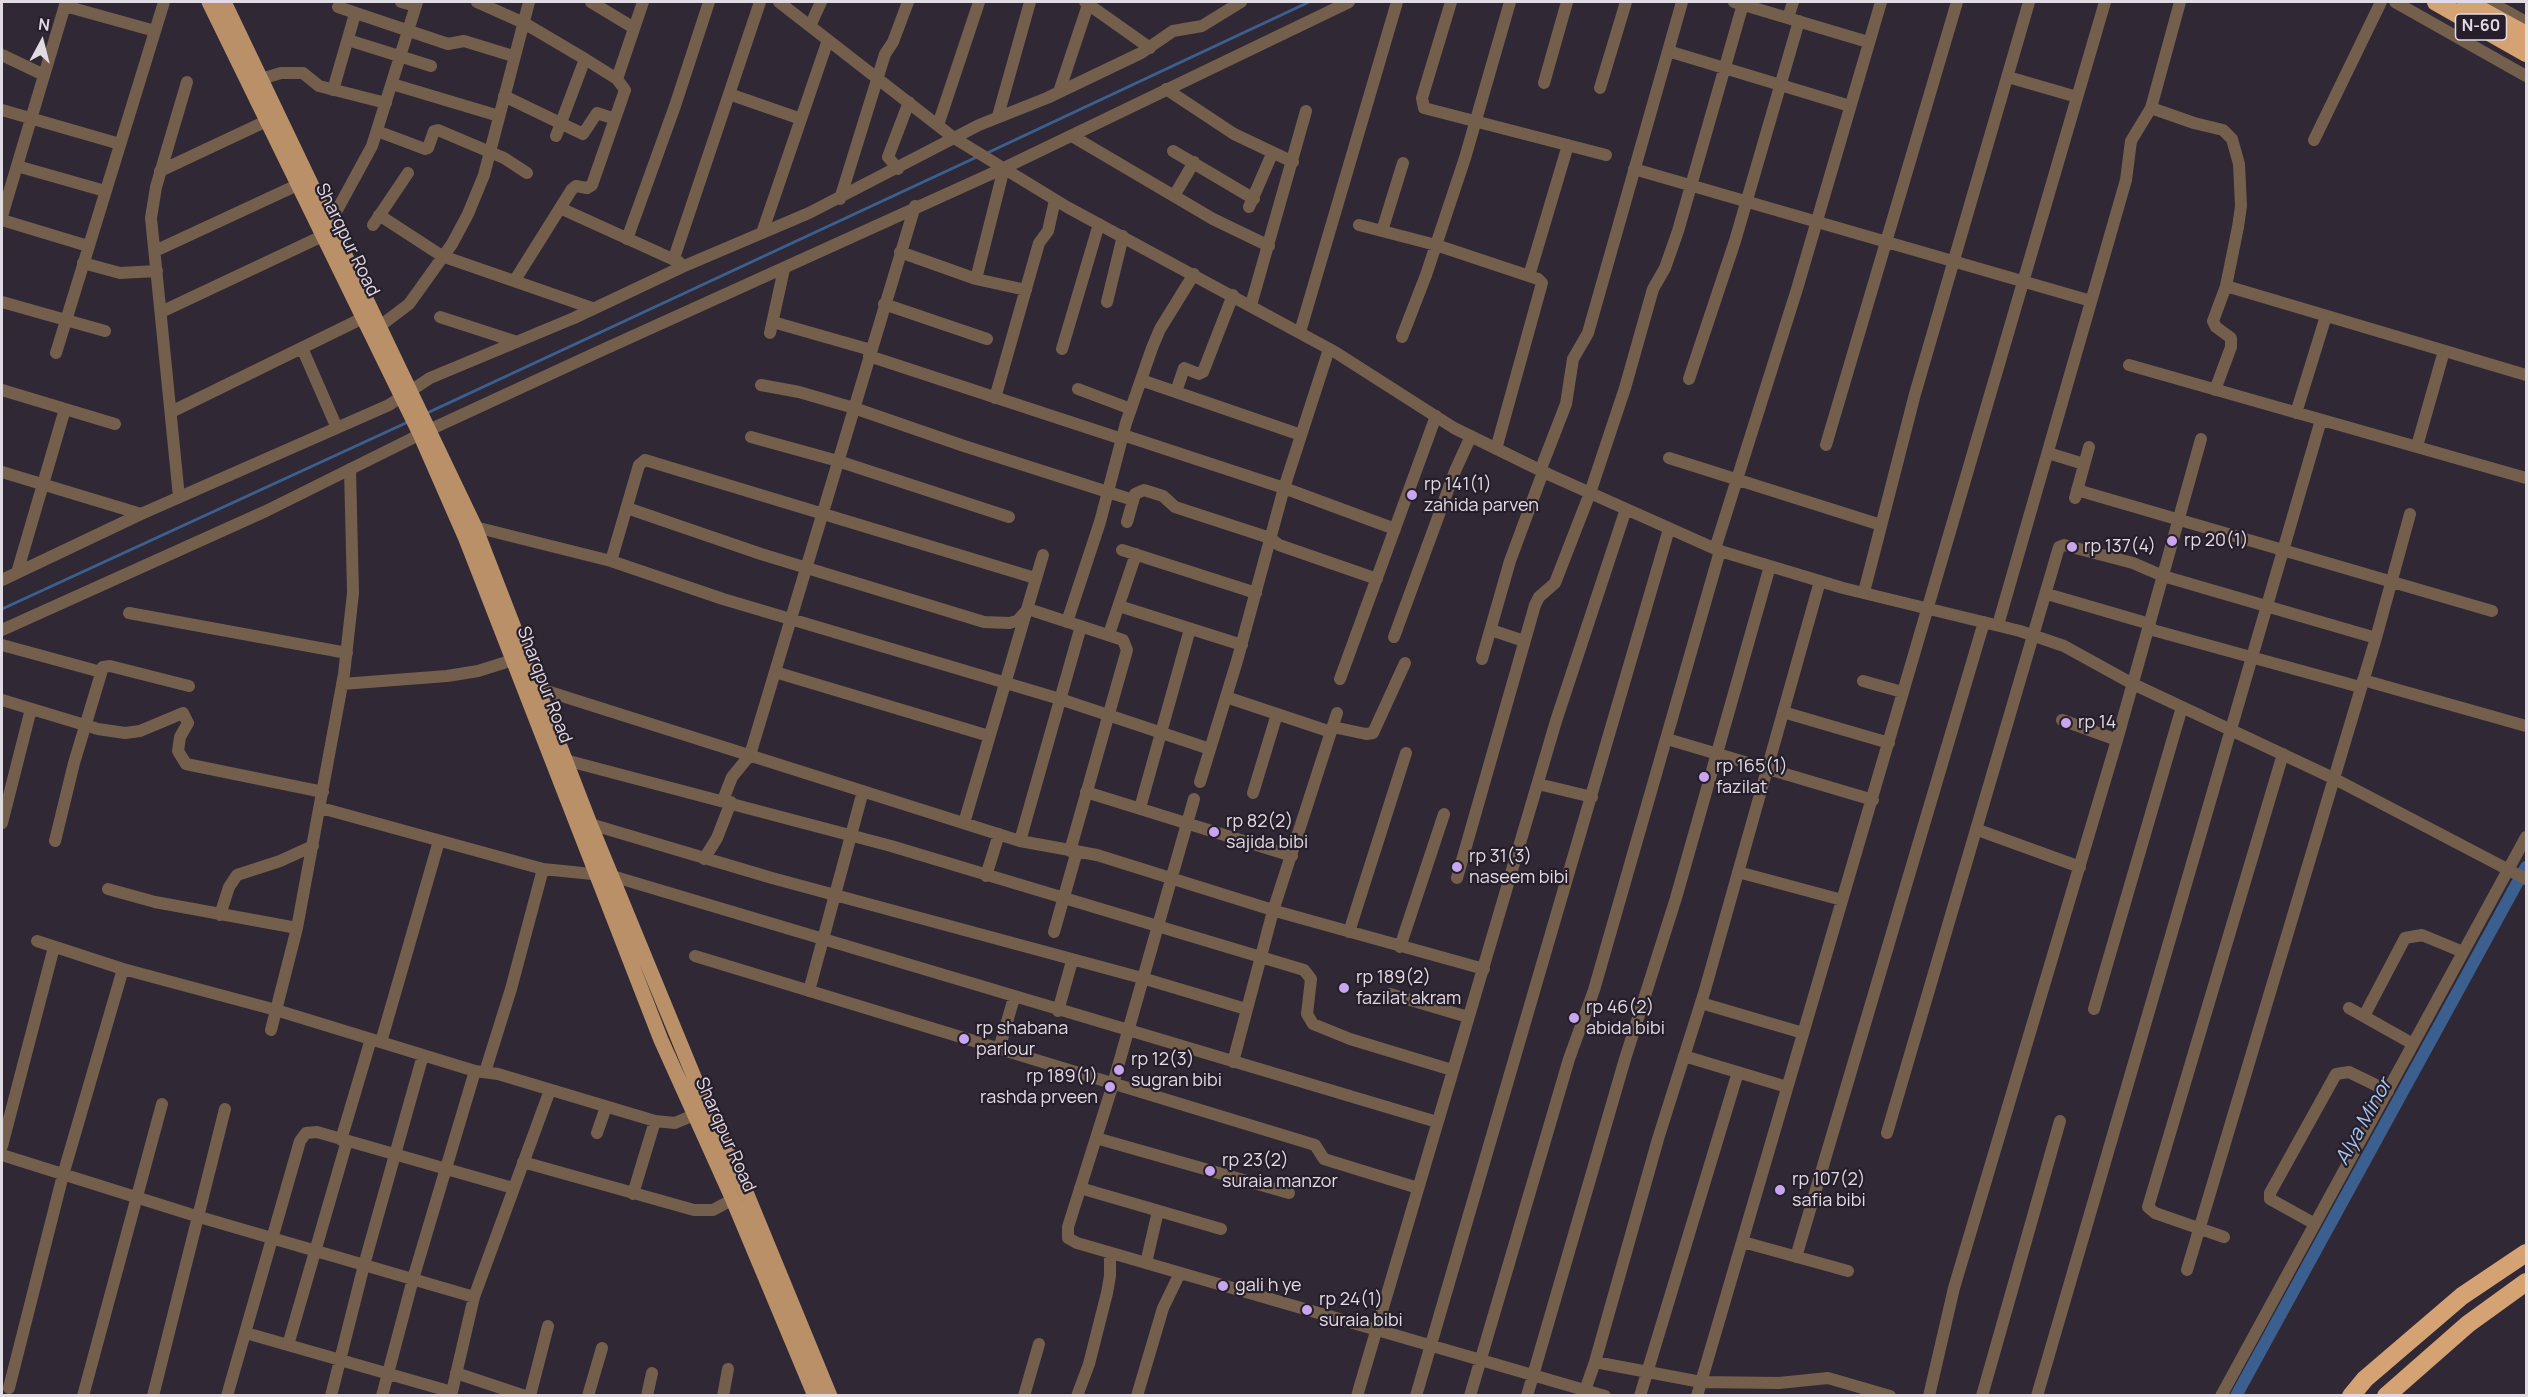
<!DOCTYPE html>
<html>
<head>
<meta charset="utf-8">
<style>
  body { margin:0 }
  #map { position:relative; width:2528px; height:1397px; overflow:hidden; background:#302835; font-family:Manrope,sans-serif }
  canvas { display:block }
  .frame { position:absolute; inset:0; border:3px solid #e1dce4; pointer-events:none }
  .north { position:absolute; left:12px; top:12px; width:60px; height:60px; -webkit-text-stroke:4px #261f2b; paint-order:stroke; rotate:7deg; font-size:16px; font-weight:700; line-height:24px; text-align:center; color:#e1dce4 }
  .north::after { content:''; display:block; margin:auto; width:21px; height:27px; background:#e1dce4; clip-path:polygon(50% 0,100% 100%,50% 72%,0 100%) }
</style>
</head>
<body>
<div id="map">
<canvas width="2528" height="1397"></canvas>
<div class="frame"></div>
<div class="north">N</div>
</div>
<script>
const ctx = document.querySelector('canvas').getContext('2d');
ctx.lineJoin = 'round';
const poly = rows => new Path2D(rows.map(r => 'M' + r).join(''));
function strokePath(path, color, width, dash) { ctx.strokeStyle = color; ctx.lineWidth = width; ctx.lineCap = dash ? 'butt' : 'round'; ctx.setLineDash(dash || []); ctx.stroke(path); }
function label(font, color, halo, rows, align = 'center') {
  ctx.font = font + ' Manrope,sans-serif'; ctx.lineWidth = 4.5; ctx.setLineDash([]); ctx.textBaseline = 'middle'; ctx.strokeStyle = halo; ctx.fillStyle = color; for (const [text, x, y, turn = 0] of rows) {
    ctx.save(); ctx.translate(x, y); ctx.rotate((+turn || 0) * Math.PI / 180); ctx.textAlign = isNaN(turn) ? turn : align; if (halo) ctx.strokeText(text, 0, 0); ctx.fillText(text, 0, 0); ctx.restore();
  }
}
const stream = poly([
  [985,154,1309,2],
  [425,414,979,156],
  [2,609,408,422]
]);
const canal = poly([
  [2236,1396,2526,867]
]);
const minor = poly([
  [401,2,416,6],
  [477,2,524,23,585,59,617,79,625,90,592,185,587,188,576,186,572,189,515,280],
  [591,2,634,28],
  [779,2,954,138,1067,207,1335,352,1454,428,1550,475,1720,551,1843,588,2020,631,2064,646,2133,684,2333,778,2526,879],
  [1085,2,1150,48],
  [1451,2,1422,98,1424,108,1606,155],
  [1734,2,1868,42],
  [2395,2,2526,76],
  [2490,2,2526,22],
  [65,6,155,31],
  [338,7,448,44,464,41,513,56],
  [1788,18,1793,2],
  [810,26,821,2],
  [348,40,431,66],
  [1668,51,1850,106],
  [2,55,44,75],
  [2008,77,2077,97],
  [261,79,281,73,303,73,319,86,386,103],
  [617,79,643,2],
  [1544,83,1567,2],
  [392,84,499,116],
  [1600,88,1626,2],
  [1166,89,1234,134,1293,162],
  [333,90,355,14],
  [1059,92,1089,2],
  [729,94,801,119],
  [504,96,583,134,597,113,615,119],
  [2151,108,2194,123,2223,130,2232,139,2239,164,2241,206,2238,227,2226,286,2213,321,2216,327,2231,338,2231,347,2215,390],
  [2,110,120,144],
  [998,116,1030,2],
  [938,125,979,2],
  [377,131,425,149,428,148,434,131,438,130,504,158,527,173],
  [556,136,585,59],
  [1072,136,1213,219,1269,246],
  [2314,140,2381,2],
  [1173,151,1254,199],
  [17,166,105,191],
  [898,169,888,157,909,102],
  [1634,169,2091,301],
  [160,171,273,118],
  [1174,196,1194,162],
  [840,199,885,54,893,42,908,2],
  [1249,207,1272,154],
  [560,208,679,262],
  [379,215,442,256,592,308],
  [2,216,66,2],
  [2,220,88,246],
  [330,223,372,146,417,2],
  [373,225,408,173],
  [1359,225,1436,245,1538,279,1542,283,1496,449],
  [1382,231,1403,163],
  [762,233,828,40],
  [627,239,675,106,709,2],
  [155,251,306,181],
  [900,252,976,279,1026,290],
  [674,258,760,2],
  [83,263,120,273,157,271],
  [1529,276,1568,145],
  [976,279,1004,168],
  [2226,286,2526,375],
  [2,302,105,331],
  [1107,302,1123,236],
  [884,304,987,339],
  [1251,305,1306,111],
  [161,312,331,232],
  [440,317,517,342],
  [773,322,871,350],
  [380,326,409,304,452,244,468,214,484,175,529,2],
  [1300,332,1397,2],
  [770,333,784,269],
  [1402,337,1426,275,1465,158,1510,2],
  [302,348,337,428],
  [1062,349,1099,224],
  [56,353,164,2],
  [869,356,1122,439],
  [2129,365,2526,478],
  [1689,379,1735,241,1799,21],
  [1141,380,1301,435],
  [761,385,799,392,854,408,964,446,1133,500],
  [1078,389,1131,409],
  [2,390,115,424],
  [1176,392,1184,368,1199,374,1203,372,1233,295],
  [995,398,1039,243,1048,231,1055,200],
  [171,412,369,315],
  [2296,413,2326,316],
  [1123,435,1284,488,1395,529],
  [751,437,838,461,1009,517],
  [1826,445,1957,2],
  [2417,446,2444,351],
  [2048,453,2084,464],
  [1669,458,1881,525],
  [1540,471,1566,404,1573,359,1588,333,1682,2],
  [2,472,141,514],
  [2077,490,2492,611],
  [179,497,151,218,156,187,187,82],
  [2075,498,2089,447],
  [627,508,761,554,984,622,1010,623,1018,620,1028,609,1123,640,1127,650,1070,851],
  [1127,522,1135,494,1144,490,1163,496,1175,507,1270,538,1279,545,1377,579],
  [475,527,611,561,723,599,1060,699,1210,749],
  [1715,549,1797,289,1881,2],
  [1122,550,1256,593],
  [611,561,639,465,645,460,1035,578],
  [17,573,65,409],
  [2,580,141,514,389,405,430,378,574,318,682,267,809,213,979,125,1047,98,1141,53,1173,31,1202,26,1241,2],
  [1864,592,1915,394,2029,2],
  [2047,594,2150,624],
  [1119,606,1242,645],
  [129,613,347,653],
  [1067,622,1100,522,1126,423,1152,348,1160,329,1194,274],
  [1998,625,2126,180,2131,141,2151,108,2180,2],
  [2149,629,2360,687],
  [2,630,266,511,429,430,598,352,1004,168,1349,2],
  [1491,630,1524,641],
  [1109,634,1136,554],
  [1394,637,1455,471,1471,436],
  [2,645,101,672],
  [1482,659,1510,561,1543,472],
  [775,672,989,736],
  [1340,679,1436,416],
  [2363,680,2526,726],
  [1863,681,1902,692],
  [342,684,447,676,478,671,513,660],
  [537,688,1020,841,1097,855,1279,912,1484,969],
  [1226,697,1331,732],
  [2,700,98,729,125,733,140,731,183,713,188,723,180,737,178,751,186,764,323,792],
  [1783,712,1889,743],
  [2062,720,2117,740],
  [1333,727,1366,734,1373,733,1405,663],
  [1667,739,1873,800],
  [565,760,891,846,1304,970,1311,979,1307,1014,1313,1024,1350,1039,1452,1070],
  [1200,782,1237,661,1284,488,1329,349],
  [1538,784,1592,797],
  [1086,792,1292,856],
  [1253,793,1277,714],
  [1194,799,1113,1084,1068,1227,1068,1238,1077,1243,1605,1396],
  [723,800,732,777,750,755,915,206],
  [321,808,543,869,612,876,1437,1122],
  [1140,808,1190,629],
  [2,823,31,709],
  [964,823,1043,555],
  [590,824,772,878,1142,978,1246,1009],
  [1978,830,2080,867],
  [55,841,74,763,103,667,110,666,189,686],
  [1020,841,1081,626],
  [704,859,717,838,731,802],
  [1738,872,1842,900],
  [986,876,999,834],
  [1457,878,1535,605,1539,597,1555,583,1590,493,1625,388,1653,289,1665,268,1678,231,1743,4],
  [108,889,155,902,297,928],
  [220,915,229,887,237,875,280,861,313,846],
  [1054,932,1077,851],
  [1349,932,1406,753],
  [37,941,123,969,276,1010,475,1071,498,1074,655,1121,675,1123,696,1114],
  [1400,947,1444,814],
  [695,956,1315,1145,1324,1159,1418,1188],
  [809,991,863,791],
  [1390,994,1468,1017],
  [1701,1003,1803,1033],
  [2349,1008,2413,1044],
  [2094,1009,2182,707],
  [1058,1011,1072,961],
  [2364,1016,2405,938,2422,935,2463,952],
  [271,1030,297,928,344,674,353,593,350,469],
  [381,1042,439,841],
  [999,1049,1014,998],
  [1684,1056,1787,1087],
  [1233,1062,1273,911,1337,713],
  [485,1072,511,989,543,869],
  [597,1133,606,1107],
  [1887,1133,2059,547,2064,545,2133,563,2163,576,2376,638],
  [1096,1138,1289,1193],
  [341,1140,371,1039],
  [2,1146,54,947],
  [2,1155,196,1216,474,1297],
  [523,1162,694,1210,713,1210,739,1196],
  [1080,1188,1221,1229],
  [633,1194,655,1121],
  [2315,1224,2270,1199,2270,1193,2336,1074,2349,1072,2388,1091],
  [2224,1237,2155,1213,2148,1207,2283,754],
  [1743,1242,1848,1271],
  [1796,1257,1984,622],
  [1146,1263,1158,1211],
  [2187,1270,2376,638,2410,514],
  [246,1333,452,1392],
  [288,1345,347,1141],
  [1595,1362,1701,1382,1779,1383,1828,1378,1890,1396],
  [456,1373,525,1396],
  [9,1388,63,1175,123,969],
  [83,1396,162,1104],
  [153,1396,225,1109],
  [227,1396,300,1141,306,1133,317,1132,513,1188],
  [331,1396,364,1265,423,1055],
  [382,1396,413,1279,475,1071],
  [451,1396,474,1297,550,1090],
  [530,1396,548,1326],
  [588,1396,602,1348],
  [647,1396,652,1373],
  [723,1396,728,1369],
  [1024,1396,1039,1344],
  [1077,1396,1089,1364,1107,1293,1110,1276,1110,1253],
  [1137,1396,1163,1308,1180,1273],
  [1357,1396,1556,721,1626,509],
  [1416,1396,1669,529],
  [1470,1396,1569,1059,1594,990,1720,551],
  [1527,1396,1625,1059,1676,898,1770,566],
  [1583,1396,1595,1362,1658,1139,1705,990,1820,581],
  [1640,1396,1738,1072],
  [1697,1396,2105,2],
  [1929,1396,1954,1288,2117,740,2201,439],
  [1982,1396,2060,1121],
  [2037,1396,2321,420],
  [2221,1396,2526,837]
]);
const major = poly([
  [209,2,420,434,466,539,661,1040,733,1200,815,1396],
  [224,2,475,527,590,824,706,1106,746,1192,830,1396]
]);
const highway = poly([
  [2436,2,2526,53],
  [2466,2,2526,35],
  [2351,1396,2365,1379,2462,1296,2526,1253],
  [2386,1396,2468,1324,2526,1282]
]);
const markers = [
  [1412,495,6,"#c8a6ef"],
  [2172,541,6,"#c8a6ef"],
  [2072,547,6,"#c8a6ef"],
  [2066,723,6,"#c8a6ef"],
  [1704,777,6,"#c8a6ef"],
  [1214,832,6,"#c8a6ef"],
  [1457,867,6,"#c8a6ef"],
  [1344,988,6,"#c8a6ef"],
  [1574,1018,6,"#c8a6ef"],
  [964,1039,6,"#c8a6ef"],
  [1119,1070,6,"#c8a6ef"],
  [1110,1087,6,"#c8a6ef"],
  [1210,1171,6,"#c8a6ef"],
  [1780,1190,6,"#c8a6ef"],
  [1223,1286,6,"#c8a6ef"],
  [1307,1310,6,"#c8a6ef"]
];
const shields = [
  [2481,27,51]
];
const shieldNames = [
  ["N-60",2481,27]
];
const streetNames = [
  ["Sharqpur Road",347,240,64],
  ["Sharqpur Road",544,685,69],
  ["Sharqpur Road",725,1135,66]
];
const poiNames = [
  ["rp 141(1)",1424,485],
  ["zahida parven",1424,506],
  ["rp 20(1)",2184,541],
  ["rp 137(4)",2084,547],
  ["rp 14",2078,723],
  ["rp 165(1)",1716,767],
  ["fazilat",1716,788],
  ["rp 82(2)",1226,822],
  ["sajida bibi",1226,843],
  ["rp 31(3)",1469,857],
  ["naseem bibi",1469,878],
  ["rp 189(2)",1356,978],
  ["fazilat akram",1356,999],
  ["rp 46(2)",1586,1008],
  ["abida bibi",1586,1029],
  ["rp shabana",976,1029],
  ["parlour",976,1050],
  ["rp 12(3)",1131,1060],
  ["sugran bibi",1131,1081],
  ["rp 189(1)",1098,1077,"right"],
  ["rashda prveen",1098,1098,"right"],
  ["rp 23(2)",1222,1161],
  ["suraia manzor",1222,1182],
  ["rp 107(2)",1792,1180],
  ["safia bibi",1792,1201],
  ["gali h ye",1235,1286],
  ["rp 24(1)",1319,1300],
  ["suraia bibi",1319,1321]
];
const waterNames = [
  ["Alya Minor",2364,1122,-61]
];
strokePath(stream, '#3b608f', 3);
strokePath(canal, '#3b608f', 12);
strokePath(minor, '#735f4c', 12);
strokePath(major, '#b99068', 15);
strokePath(highway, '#d5a373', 18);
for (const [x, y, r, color] of markers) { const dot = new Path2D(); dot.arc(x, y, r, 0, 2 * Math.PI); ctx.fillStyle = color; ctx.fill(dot); strokePath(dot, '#261f2b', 2); }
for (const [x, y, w] of shields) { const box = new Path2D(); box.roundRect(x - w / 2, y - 13, w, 26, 4.5); ctx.fillStyle = '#261f2b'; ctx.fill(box); strokePath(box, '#e1dce4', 1.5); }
label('bold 16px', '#e1dce4', null, shieldNames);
label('18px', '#e1dce4', '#261f2b', streetNames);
label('18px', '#e1dce4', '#261f2b', poiNames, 'left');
label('italic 20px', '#a5c7f1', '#261f2b', waterNames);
</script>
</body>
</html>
